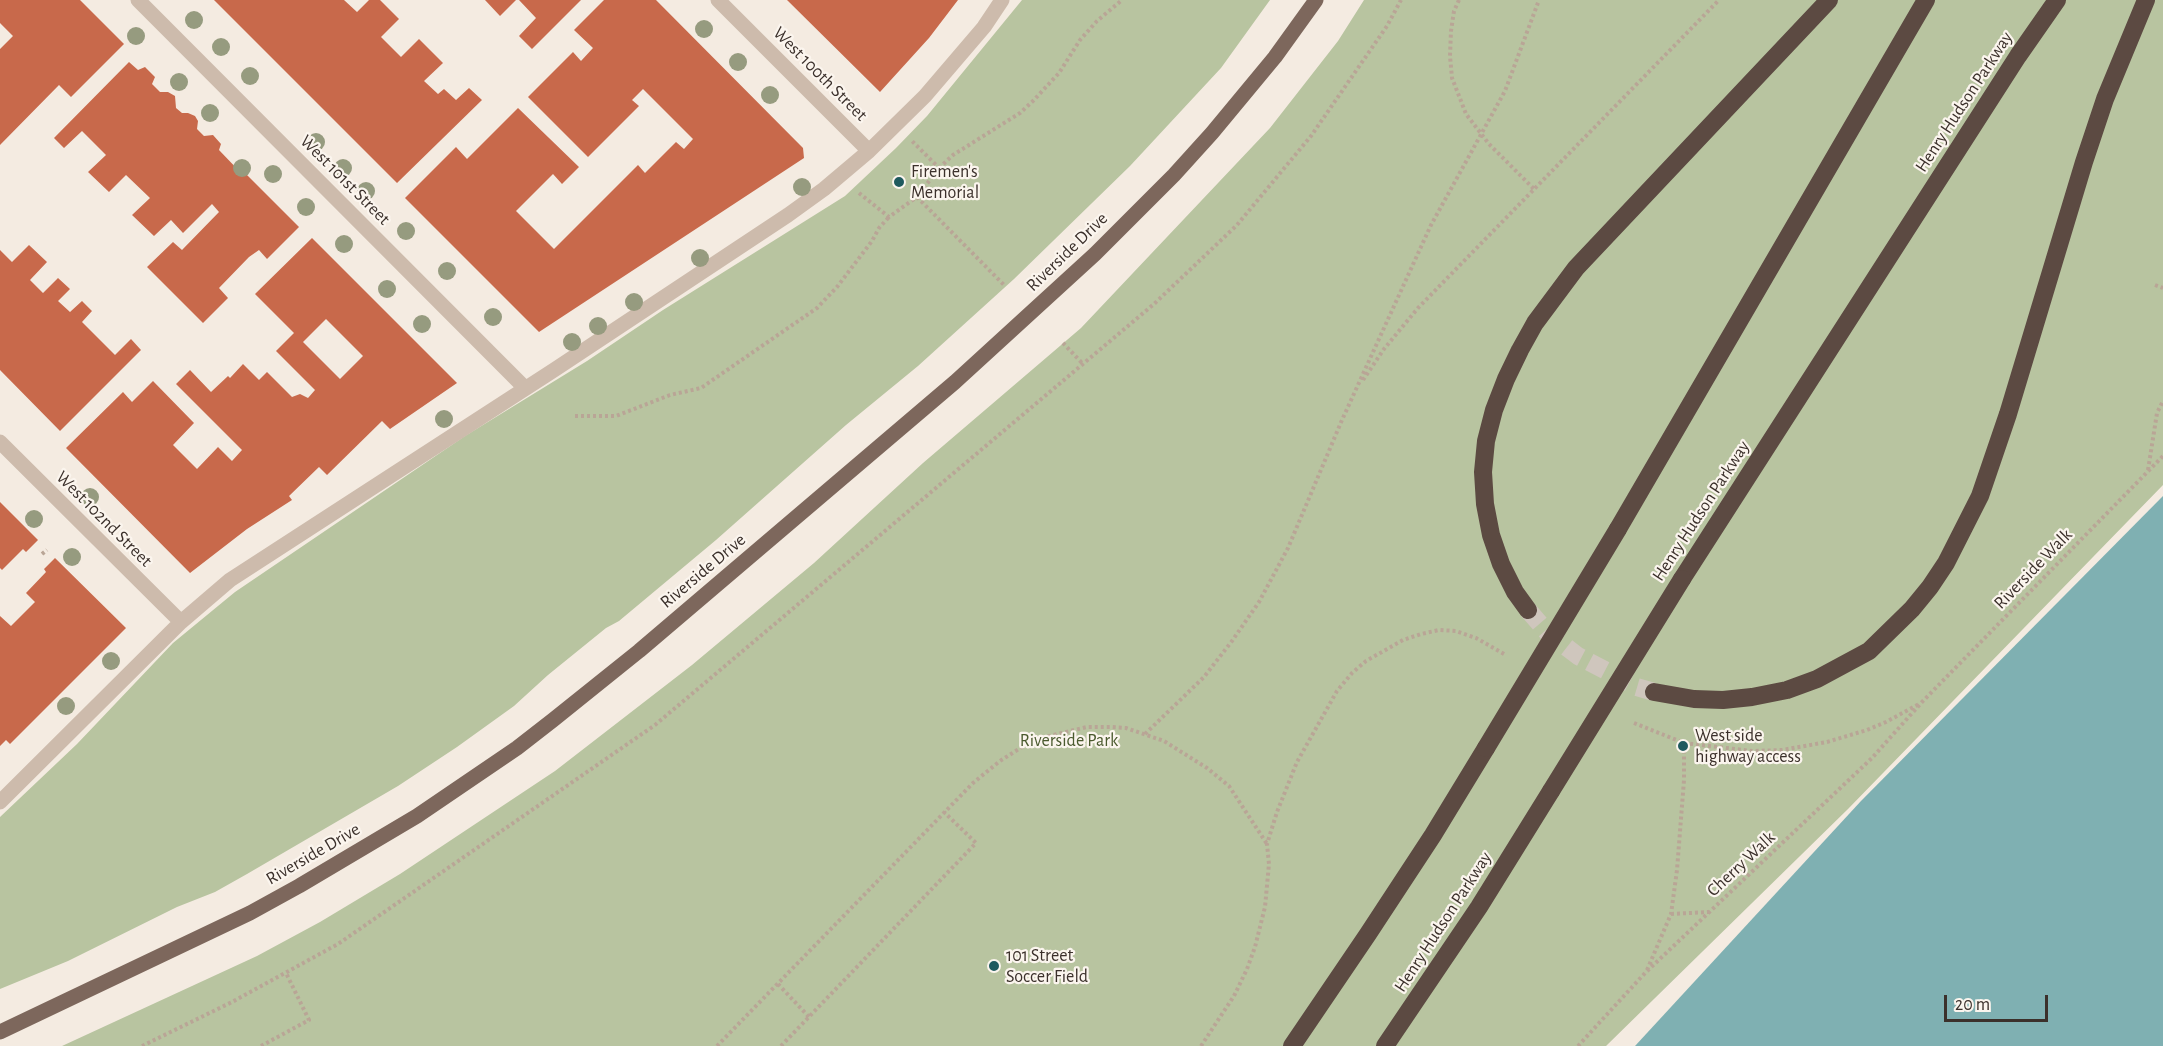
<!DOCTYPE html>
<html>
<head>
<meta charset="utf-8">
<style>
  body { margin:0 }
  #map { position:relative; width:2163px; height:1046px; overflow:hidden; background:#f4ebe1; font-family:"Alegreya Sans",sans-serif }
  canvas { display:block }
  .scale { position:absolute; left:1944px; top:995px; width:104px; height:27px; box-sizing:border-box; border:3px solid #3b302b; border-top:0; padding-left:8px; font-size:18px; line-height:21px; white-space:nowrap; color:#3b302b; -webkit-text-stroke:4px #fbf5ee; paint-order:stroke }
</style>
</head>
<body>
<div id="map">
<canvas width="2163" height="1046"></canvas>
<div class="scale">20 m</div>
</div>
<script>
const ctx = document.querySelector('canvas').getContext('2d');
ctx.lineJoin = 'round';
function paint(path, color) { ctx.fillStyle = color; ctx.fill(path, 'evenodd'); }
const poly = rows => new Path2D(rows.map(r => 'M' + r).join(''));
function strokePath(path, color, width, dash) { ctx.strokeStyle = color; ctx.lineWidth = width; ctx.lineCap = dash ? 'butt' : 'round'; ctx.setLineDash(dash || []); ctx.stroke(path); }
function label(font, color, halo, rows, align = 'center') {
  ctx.font = font + ' "Alegreya Sans",sans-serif'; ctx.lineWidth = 4.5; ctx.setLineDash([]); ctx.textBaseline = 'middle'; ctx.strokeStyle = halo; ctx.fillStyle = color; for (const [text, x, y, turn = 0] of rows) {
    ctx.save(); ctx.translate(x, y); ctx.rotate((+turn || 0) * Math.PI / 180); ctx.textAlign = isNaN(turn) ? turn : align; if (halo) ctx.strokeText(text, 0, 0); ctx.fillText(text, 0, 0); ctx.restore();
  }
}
const green = poly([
  [1022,0,1270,0,1221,68,1130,166,1014,279,918,366,846,425,716,540,619,621,606,628,548,675,514,706,457,747,398,786,247,874,215,892,177,907,68,961,0,989,0,817,77,744,173,643,235,592,465,436,587,361,663,310,845,196,896,148,927,116],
  [1364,0,2163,0,2163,485,1848,809,1606,1046,62,1046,257,956,320,922,400,874,555,771,692,665,814,563,923,463,1081,328,1270,128,1338,41]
]);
const water = poly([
  [2163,496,2163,1046,1635,1046,1861,801]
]);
const building = poly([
  [0,0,80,0,124,44,71,97,59,85,0,145,0,49,13,36,0,23],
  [214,0,344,0,357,12,369,0,380,0,399,19,381,37,401,57,419,39,443,63,424,81,438,94,444,89,456,100,469,88,482,100,397,183],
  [485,0,516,0,500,16],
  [519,0,581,0,532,49,519,36,536,18],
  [604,0,656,0,803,148,804,158,539,332,405,198,456,147,467,159,518,108,579,167,562,184,553,174,516,211,554,249,638,165,645,173,676,142,684,149,693,139,643,89,632,100,639,106,588,157,528,97,573,52,581,61,593,48,574,30],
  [787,0,958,0,929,38,880,92],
  [129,62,138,70,145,67,155,77,152,84,160,92,168,92,175,96,176,108,182,113,188,113,195,116,198,121,197,129,204,136,213,135,221,144,219,150,242,174,244,172,299,227,267,259,259,250,249,257,219,288,228,298,203,323,147,267,173,242,182,250,219,212,212,204,183,233,171,220,154,236,132,215,150,198,126,175,109,192,88,172,106,155,82,131,64,148,54,138],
  [312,238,457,383,390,429,382,421,327,475,319,467,289,496,292,500,247,529,190,573,66,448,123,392,132,402,153,381,194,423,173,445,197,469,218,447,232,461,242,450,176,384,190,370,211,392,228,376,230,378,243,364,259,380,267,372,292,397,300,394,308,398,315,390,276,351,294,333,255,294],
  [326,319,363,356,340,379,303,342],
  [29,245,47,262,30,280,43,293,58,278,70,289,58,301,70,312,82,301,92,311,82,322,115,355,131,339,141,350,60,431,0,370,0,250,12,262],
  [0,502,38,540,26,552,23,549,2,570,0,568],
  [55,558,126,628,10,744,6,740,0,746,0,616,11,626,35,602,26,593,46,572,44,569]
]);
const highwayTunnel = poly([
  [1528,610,1547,632,1578,656,1637,687,1654,692]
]);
const path = poly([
  [1459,0,1454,11,1451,31,1450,56,1452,78,1461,101,1466,114,1489,144,1535,190],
  [939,168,953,155,1020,113,1033,101,1059,73,1080,40,1097,21,1122,0],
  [859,193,889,217,917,197,939,168,912,141],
  [917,197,1005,286],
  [2155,285,2163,288],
  [1063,343,1083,364],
  [1363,380,1384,349,1418,308,1719,0],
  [575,416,616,416,670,395,701,388,817,308,837,287,872,241,879,228,889,217],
  [2148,470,2157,413,2163,401],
  [42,554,47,550],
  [1634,723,1684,743,1752,751,1782,750,1827,742,1867,730,1886,722,1919,704],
  [1145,734,1204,677,1232,641,1259,602,1288,548,1342,420,1431,225,1505,91,1539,0],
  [1671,914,1709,912],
  [1647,970,1671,914,1677,870,1684,780,1684,743],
  [778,984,809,1017],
  [142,1046,232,1002,338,944,655,725,1154,304,1237,225,1311,136,1387,26,1401,0],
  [261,1046,309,1020,286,973],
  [717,1046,973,783,1000,761,1025,745,1045,737,1087,727,1111,727,1126,728,1164,741,1207,768,1229,786,1267,844],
  [781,1046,976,843,944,812],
  [1201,1046,1234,996,1247,969,1255,947,1265,907,1269,864,1267,844,1277,812,1297,762,1337,691,1352,673,1366,661,1403,640,1421,634,1439,630,1456,631,1476,638,1504,654],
  [1578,1046,1645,973,1872,758,1922,702,2163,456]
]);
const minor = poly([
  [138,0,525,388],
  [718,0,869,151],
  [0,442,181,622],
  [0,802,181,622,230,580,554,370,788,215,824,189,869,151,925,96,984,27,1002,0]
]);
const major = poly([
  [0,1032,250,913,299,886,417,816,517,748,553,720,639,651,955,382,1095,254,1174,175,1212,133,1275,57,1316,0]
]);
const highway = poly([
  [1618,529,1926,0],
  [1682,579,2018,56,2057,0],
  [1528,610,1515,592,1501,564,1491,535,1485,504,1483,472,1486,441,1494,410,1506,379,1520,350,1535,323,1576,268,1829,0],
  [1654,692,1694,699,1723,700,1752,697,1787,690,1817,679,1869,651,1912,609,1930,587,1946,563,1980,496,2008,414,2084,162,2105,99,2146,0],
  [1292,1046,1368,934,1433,835,1486,748],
  [1385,1046,1479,907,1551,791]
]);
const highwayBridge = poly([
  [1486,748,1618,529],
  [1551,791,1682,579]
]);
const trees = [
  [194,20],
  [704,29],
  [136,36],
  [221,47],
  [738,62],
  [250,76],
  [179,82],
  [770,95],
  [210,113],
  [316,142],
  [242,168],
  [343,168],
  [273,174],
  [802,187],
  [366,191],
  [306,207],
  [406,231],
  [344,244],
  [700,258],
  [447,271],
  [387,289],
  [634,302],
  [493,317],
  [422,324],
  [598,326],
  [572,342],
  [444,419],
  [90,497],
  [34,519],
  [72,557],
  [111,661],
  [66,706]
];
const markers = [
  [899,182,6,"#1f5a5e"],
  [1683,746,6,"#1f5a5e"],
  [994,966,6,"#1f5a5e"]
];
const streetNames = [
  ["West 100th Street",820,74,45],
  ["Henry Hudson Parkway",1964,102,-57],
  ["West 101st Street",345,180,45],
  ["Riverside Drive",1067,252,-44],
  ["Henry Hudson Parkway",1701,511,-57],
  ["West 102nd Street",104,519,45],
  ["Riverside Walk",2033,569,-46],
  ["Riverside Drive",703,571,-40],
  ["Riverside Drive",313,854,-30],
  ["Cherry Walk",1741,864,-43],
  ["Henry Hudson Parkway",1443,922,-57]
];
const poiNames = [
  ["Firemen's",911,172],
  ["Memorial",911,193],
  ["West side",1695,736],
  ["highway access",1695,757],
  ["101 Street",1006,956],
  ["Soccer Field",1006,977]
];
const parkNames = [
  ["Riverside Park",1069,741]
];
paint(green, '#b8c4a0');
paint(water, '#7fb0b2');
paint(building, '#c8694b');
strokePath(highwayTunnel, '#cfc6bd', 18, [18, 9]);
strokePath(path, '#b9a596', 4, [3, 3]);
strokePath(minor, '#cdbbac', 15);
strokePath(major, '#7d675c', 15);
strokePath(highway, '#5c4a42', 18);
strokePath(highwayBridge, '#5c4a42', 18);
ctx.fillStyle = '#969b7f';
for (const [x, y] of trees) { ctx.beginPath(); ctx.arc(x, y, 9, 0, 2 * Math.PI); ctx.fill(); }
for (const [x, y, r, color] of markers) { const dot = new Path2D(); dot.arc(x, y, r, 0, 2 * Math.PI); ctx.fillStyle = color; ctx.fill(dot); strokePath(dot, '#fbf5ee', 2); }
label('18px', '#3b302b', '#fbf5ee', streetNames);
label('18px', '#3b302b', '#fbf5ee', poiNames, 'left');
label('18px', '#4a5a2e', '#fbf5ee', parkNames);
</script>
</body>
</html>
